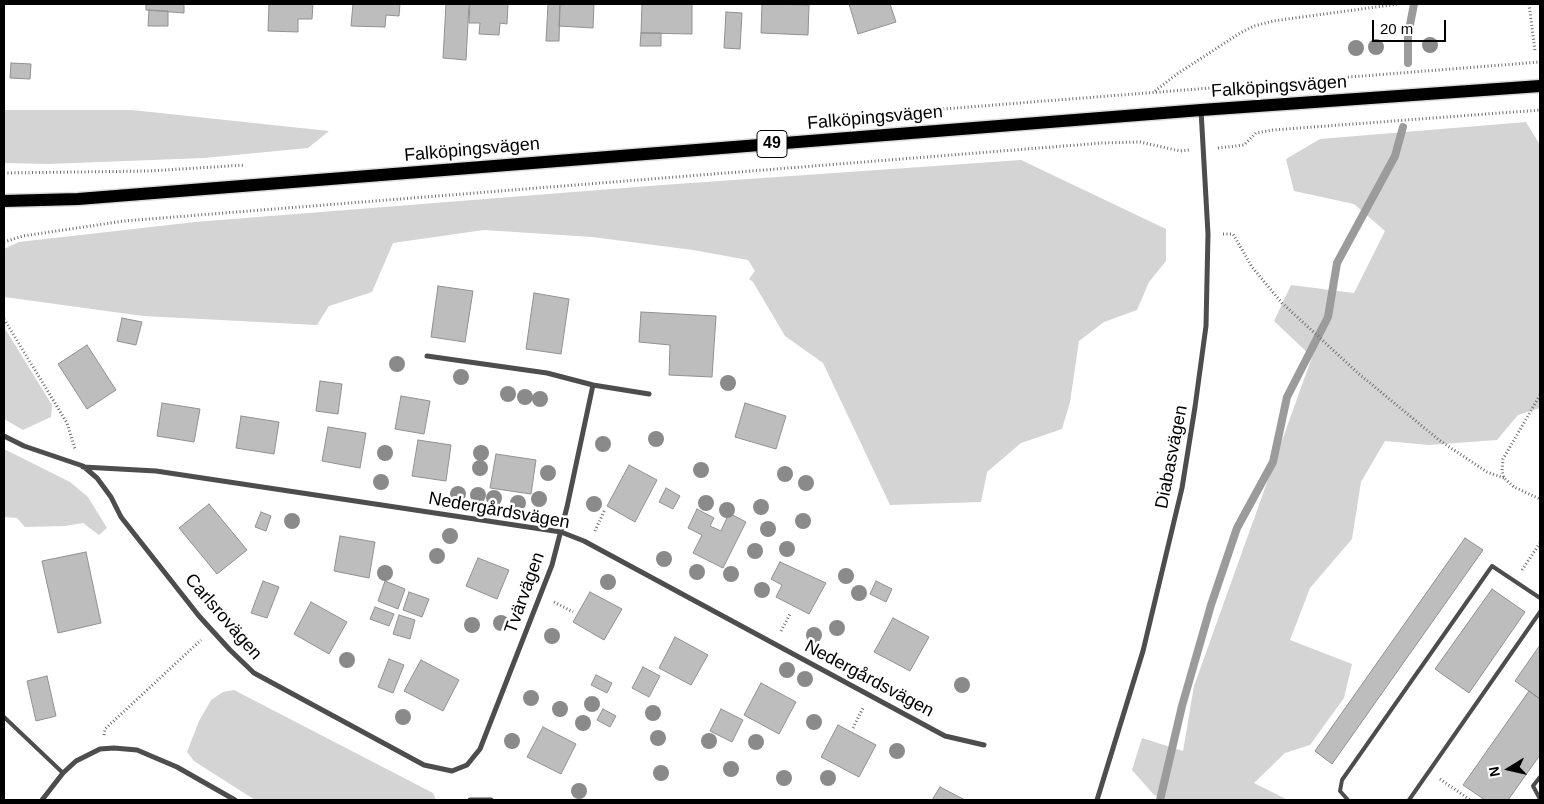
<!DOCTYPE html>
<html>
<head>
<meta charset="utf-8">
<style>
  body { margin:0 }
  #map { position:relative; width:1544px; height:804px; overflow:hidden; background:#fff; font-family:Helvetica,sans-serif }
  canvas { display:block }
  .frame { position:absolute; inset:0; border:5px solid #000; pointer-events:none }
  .north { position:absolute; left:1484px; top:744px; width:50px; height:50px; -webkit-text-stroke:4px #fff; paint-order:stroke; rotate:260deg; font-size:14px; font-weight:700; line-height:20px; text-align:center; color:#000 }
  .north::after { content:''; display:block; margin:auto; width:18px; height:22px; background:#000; clip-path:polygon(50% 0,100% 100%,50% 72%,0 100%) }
  .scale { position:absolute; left:1372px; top:20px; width:74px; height:22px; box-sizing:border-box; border:2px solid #000; border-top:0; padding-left:6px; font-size:15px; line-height:18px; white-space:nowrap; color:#000; -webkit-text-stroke:4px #fff; paint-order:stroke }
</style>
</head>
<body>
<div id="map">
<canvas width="1544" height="804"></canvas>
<div class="frame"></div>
<div class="north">N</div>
<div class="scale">20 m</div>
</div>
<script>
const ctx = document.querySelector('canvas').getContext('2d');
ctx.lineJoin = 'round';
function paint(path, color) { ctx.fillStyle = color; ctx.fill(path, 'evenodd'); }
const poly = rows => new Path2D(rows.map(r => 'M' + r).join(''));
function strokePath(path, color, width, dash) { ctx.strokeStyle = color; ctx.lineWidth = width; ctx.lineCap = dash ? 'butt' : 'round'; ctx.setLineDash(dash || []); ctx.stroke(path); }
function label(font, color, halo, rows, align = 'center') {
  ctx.font = font + ' Helvetica,sans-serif'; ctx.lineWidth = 5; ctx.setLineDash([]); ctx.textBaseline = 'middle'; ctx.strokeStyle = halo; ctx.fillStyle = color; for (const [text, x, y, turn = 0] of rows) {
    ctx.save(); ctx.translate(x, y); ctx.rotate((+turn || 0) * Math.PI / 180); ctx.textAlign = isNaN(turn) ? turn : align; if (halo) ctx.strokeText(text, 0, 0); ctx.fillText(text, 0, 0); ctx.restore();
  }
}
const green = poly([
  [4,110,132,110,329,131,308,148,204,158,48,164,4,163],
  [1526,122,1540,145,1540,408,1518,415,1497,440,1429,445,1385,441,1361,482,1352,539,1310,588,1290,640,1352,664,1344,698,1310,745,1285,753,1254,783,1288,800,1167,800,1154,795,1132,770,1142,738,1183,751,1194,686,1312,357,1274,321,1291,285,1354,293,1385,231,1354,204,1294,191,1286,159,1320,139],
  [1021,160,1166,229,1166,261,1149,282,1137,310,1104,322,1079,341,1070,402,1062,429,1021,443,987,472,981,502,890,505,823,363,785,336,753,282,749,279,755,271,748,260,693,250,592,237,484,230,393,243,372,292,329,306,317,325,143,316,4,297,4,249,19,242,195,222,662,185],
  [4,327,52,405,51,417,23,430,4,419],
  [4,449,70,482,88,497,107,528,99,535,83,523,65,526,25,527,17,518,4,517],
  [234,690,433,793,436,800,255,800,194,761,187,752,199,721,211,700,223,692]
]);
const stream = poly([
  [1408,63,1408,35,1414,4],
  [1160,800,1182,706,1211,605,1237,528,1273,462,1287,397,1328,317,1337,263,1395,156,1403,127]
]);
const building = poly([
  [146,4,184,4,184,13,146,10,146,4],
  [269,4,313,4,312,19,298,19,298,32,268,31,269,4],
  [353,4,400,4,399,16,386,15,385,27,351,26,353,4],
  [446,4,469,4,466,60,443,58,446,4],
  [470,4,508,4,507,24,500,23,499,35,479,34,480,23,469,23,470,4],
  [548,4,560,4,559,41,546,41,548,4],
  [560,4,594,4,593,28,559,26,560,4],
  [642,4,692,4,692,34,641,33,642,4],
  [762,4,809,5,808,35,761,33,762,4],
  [849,4,890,4,896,22,858,34,849,4],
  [149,10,168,11,168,26,148,26,149,10],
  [726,12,742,13,740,49,724,48,726,12],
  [641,33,661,33,661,46,640,46,641,33],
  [11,63,31,64,30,79,10,78,11,63],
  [438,286,473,291,465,342,431,337,438,286],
  [534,293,569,299,561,354,526,349,534,293],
  [641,312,716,316,712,377,669,375,670,345,639,342,641,312],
  [122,318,142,322,136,345,117,341,122,318],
  [87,345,116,390,87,409,58,364,87,345],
  [320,381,342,384,338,414,316,411,320,381],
  [401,396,430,401,424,434,395,429,401,396],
  [162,403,200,409,194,442,157,436,162,403],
  [745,403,786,416,776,449,735,437,745,403],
  [241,416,279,422,274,454,236,448,241,416],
  [328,427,366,433,360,468,322,461,328,427],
  [418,440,451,445,446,481,412,476,418,440],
  [496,454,536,460,531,494,490,488,496,454],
  [629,465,657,480,635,522,607,506,629,465],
  [666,488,680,496,673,509,659,502,666,488],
  [209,504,247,550,217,574,179,528,209,504],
  [697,509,714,518,710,526,721,531,729,513,746,522,723,568,693,553,702,535,688,528,697,509],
  [261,512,271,516,266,531,255,527,261,512],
  [340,536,375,542,369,578,334,571,340,536],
  [1465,538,1483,550,1332,764,1315,751,1465,538],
  [86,552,101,623,58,633,42,561,86,552],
  [478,558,509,570,497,599,466,586,478,558],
  [780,562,826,583,809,614,776,597,782,585,771,579,780,562],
  [263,581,279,587,267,618,251,613,263,581],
  [385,581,405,589,398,609,378,601,385,581],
  [876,581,892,589,886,602,870,594,876,581],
  [1492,589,1525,612,1469,693,1435,669,1492,589],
  [409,592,429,599,422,617,403,610,409,592],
  [590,592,622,609,604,640,573,622,590,592],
  [311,602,347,622,329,654,294,634,311,602],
  [375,607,394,614,389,626,370,619,375,607],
  [399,615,415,620,410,639,393,634,399,615],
  [893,618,929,637,910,671,874,652,893,618],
  [675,637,708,655,691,685,659,668,675,637],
  [1540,645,1540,699,1515,681,1540,645],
  [389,659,404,665,393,693,378,687,389,659],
  [421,660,459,680,443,711,404,691,421,660],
  [643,667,660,676,649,697,632,688,643,667],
  [596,675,612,683,607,693,591,685,596,675],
  [47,676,56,716,36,721,27,681,47,676],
  [761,683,796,702,779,734,744,715,761,683],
  [1529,691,1540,699,1540,755,1508,800,1485,800,1463,785,1529,691],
  [603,709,616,716,610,727,597,720,603,709],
  [721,709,743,720,732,742,710,731,721,709],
  [838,725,876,745,859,777,821,757,838,725],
  [543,727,576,744,561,774,527,757,543,727],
  [940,787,965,800,932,800,940,787]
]);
const path = poly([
  [1529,4,1535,51],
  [1155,91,1177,74,1240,33,1254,26,1273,21,1398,4],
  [842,117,1540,62],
  [1218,148,1244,145,1256,133,1273,130,1540,110],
  [4,173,149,171,245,165],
  [1223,234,1233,234,1252,267,1282,303,1359,374,1439,440,1487,472,1504,478],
  [4,242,23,236,124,221,1102,143,1140,142,1180,151,1189,150],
  [4,319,67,423,75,449],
  [1540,395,1503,459,1502,471,1504,478,1514,487,1540,499],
  [595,531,605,509],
  [1522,570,1540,543],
  [554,602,573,612],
  [781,631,790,614],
  [853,728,863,708],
  [104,735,105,729,201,640],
  [1440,779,1470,800]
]);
const lane = poly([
  [4,717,63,773],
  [1540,777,1533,786,1540,799],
  [1348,800,1340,791,1342,780,1492,566,1540,598],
  [1409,800,1540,612]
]);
const street = poly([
  [427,356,547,373,593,385,649,394],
  [4,436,24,446,83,466,97,478,111,497,121,517,199,616,230,650,254,673,424,765,452,771,467,765,480,749,552,565,567,507,593,385],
  [83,467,156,471,561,532,584,541,945,736,984,745],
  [42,800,63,773,76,761,100,749,114,748,137,750,177,767,235,800],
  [470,800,491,800],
  [1097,800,1143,651,1182,488,1195,407,1206,326,1208,234,1201,110]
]);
const primary = poly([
  [4,201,78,199,1201,110,1540,86]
]);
const trees = [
  [1430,45],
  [1376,47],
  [1356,48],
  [397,364],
  [461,377],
  [728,383],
  [508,394],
  [525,397],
  [540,399],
  [656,439],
  [603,444],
  [385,453],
  [481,453],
  [480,468],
  [701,470],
  [548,473],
  [785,474],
  [381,482],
  [806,483],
  [458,494],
  [478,495],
  [494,498],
  [539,499],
  [518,503],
  [706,503],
  [594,504],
  [761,507],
  [727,510],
  [292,521],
  [803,521],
  [768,529],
  [450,536],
  [787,549],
  [755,551],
  [437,556],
  [664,559],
  [697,572],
  [385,573],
  [731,574],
  [846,576],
  [608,582],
  [762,590],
  [859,593],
  [501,623],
  [472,625],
  [837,628],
  [814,635],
  [552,636],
  [347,660],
  [787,670],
  [805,679],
  [962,685],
  [531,698],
  [592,704],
  [560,709],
  [653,713],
  [403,717],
  [814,722],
  [583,723],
  [658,738],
  [512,741],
  [709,741],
  [756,742],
  [897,751],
  [731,769],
  [661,773],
  [784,778],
  [828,778],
  [579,791]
];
const shields = [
  [772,144,30]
];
const shieldNames = [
  ["49",772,144]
];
const streetNames = [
  ["Falköpingsvägen",1279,87,-4],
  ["Falköpingsvägen",875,118,-5],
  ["Falköpingsvägen",472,150,-5],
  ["Diabasvägen",1172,457,-79],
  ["Nedergårdsvägen",499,511,10],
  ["Tvärvägen",525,593,-70],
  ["Carlsrovägen",223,617,49],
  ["Nedergårdsvägen",869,679,28]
];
paint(green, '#d4d4d4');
strokePath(stream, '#9b9b9b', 8);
paint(building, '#bdbdbd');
strokePath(building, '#919191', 1);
strokePath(primary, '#dbdbdb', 15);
strokePath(path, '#6f6f6f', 3, [1, 2.5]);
strokePath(lane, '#4d4d4d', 4);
strokePath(street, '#4d4d4d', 5);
strokePath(primary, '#000', 12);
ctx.fillStyle = '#8a8a8a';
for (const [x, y] of trees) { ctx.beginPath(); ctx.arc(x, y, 8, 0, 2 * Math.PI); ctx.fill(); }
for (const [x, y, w] of shields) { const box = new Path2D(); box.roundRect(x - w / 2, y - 13.5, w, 27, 4); ctx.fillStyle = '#fff'; ctx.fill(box); strokePath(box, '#000', 1); }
label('bold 16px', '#000', null, shieldNames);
label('18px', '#000', '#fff', streetNames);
</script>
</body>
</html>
